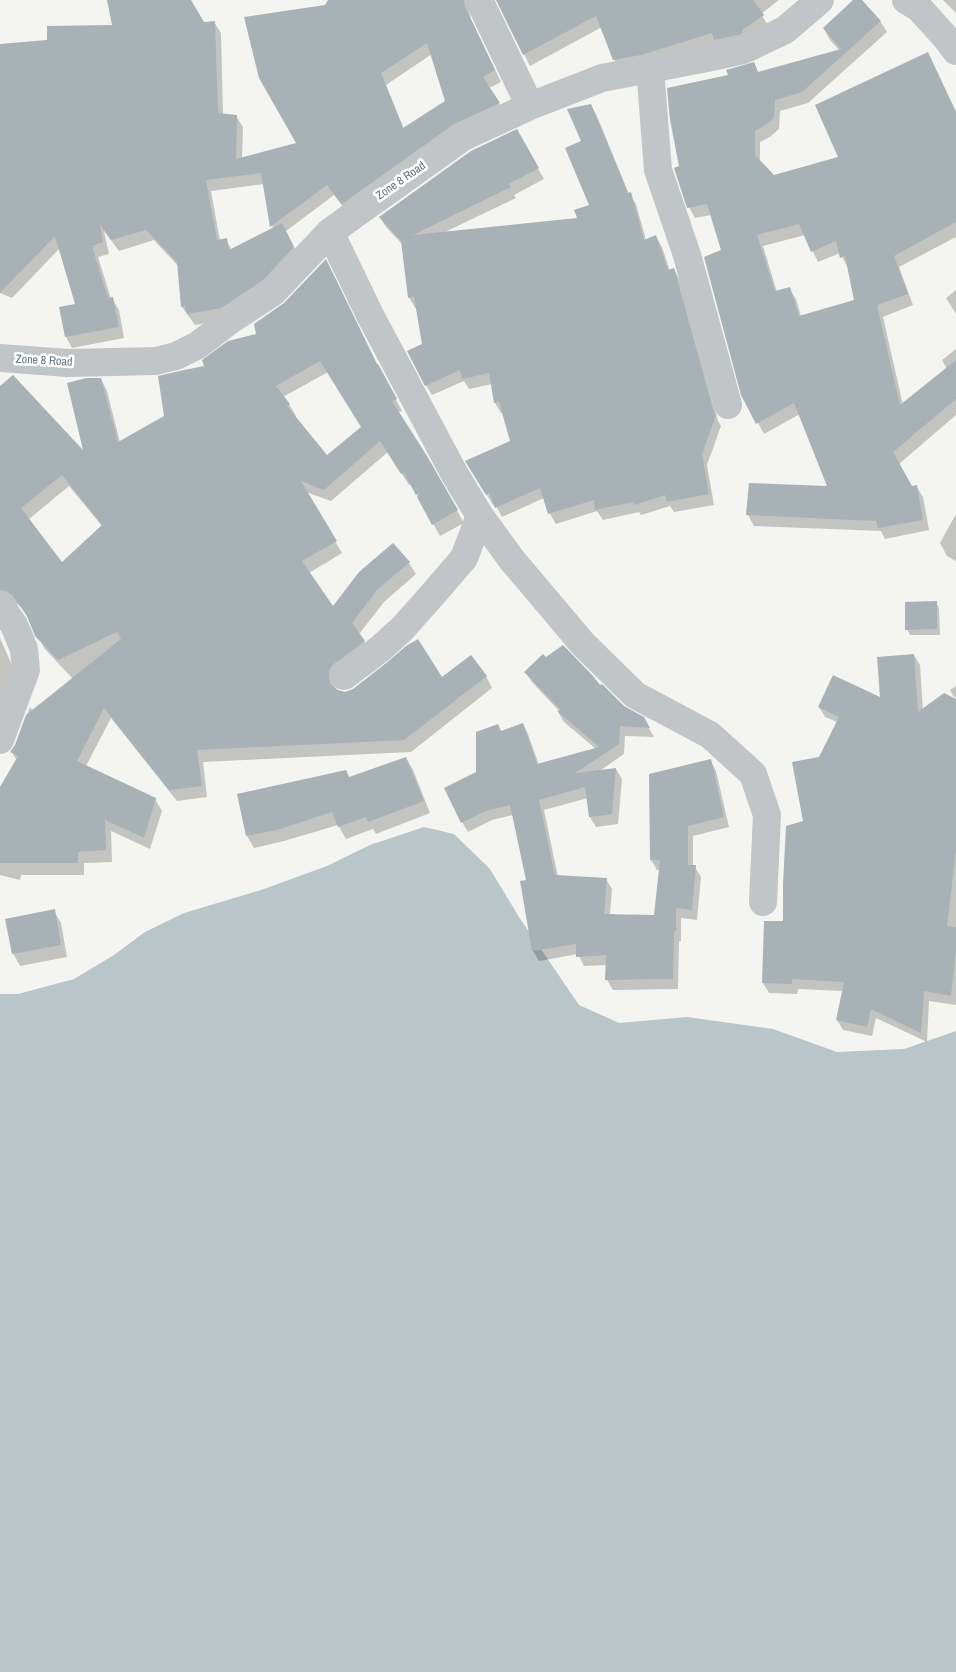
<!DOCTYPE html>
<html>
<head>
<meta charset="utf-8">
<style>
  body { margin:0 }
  canvas { display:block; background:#f4f4f0 }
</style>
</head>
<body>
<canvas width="956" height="1672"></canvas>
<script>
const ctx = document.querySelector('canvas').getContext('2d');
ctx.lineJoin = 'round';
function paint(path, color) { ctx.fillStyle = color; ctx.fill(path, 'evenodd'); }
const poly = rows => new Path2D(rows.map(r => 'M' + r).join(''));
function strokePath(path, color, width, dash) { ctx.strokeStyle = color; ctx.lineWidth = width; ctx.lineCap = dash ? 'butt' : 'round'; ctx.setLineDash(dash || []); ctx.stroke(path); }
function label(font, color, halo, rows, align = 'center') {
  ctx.font = font + ' "Archivo Narrow",sans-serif'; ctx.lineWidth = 5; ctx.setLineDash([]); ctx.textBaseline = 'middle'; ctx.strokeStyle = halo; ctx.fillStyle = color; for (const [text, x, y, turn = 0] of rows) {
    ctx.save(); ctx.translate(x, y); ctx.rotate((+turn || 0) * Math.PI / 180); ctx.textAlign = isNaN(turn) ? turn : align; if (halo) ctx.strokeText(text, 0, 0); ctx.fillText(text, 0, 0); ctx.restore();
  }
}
const water = poly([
  [424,827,454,834,490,869,519,917,579,1005,619,1023,687,1017,773,1029,837,1052,904,1049,956,1031,956,1672,0,1672,0,994,18,994,74,979,114,955,145,932,184,913,261,890,327,866,370,845]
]);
const shadow = poly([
  [189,0,203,24,214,22,221,33,223,114,236,116,243,127,242,159,298,143,326,6,330,0,475,0,472,3,469,11,471,19,501,82,489,88,505,114,349,215,334,195,286,231,300,259,227,319,195,325,182,307,178,266,154,240,119,251,104,231,109,254,98,257,111,299,112,299,119,310,124,338,72,348,66,337,77,305,60,248,12,298,0,293,0,45,48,41,114,27],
  [432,54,446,102,404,129,386,85],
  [264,184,273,229,232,250,226,240,220,241,211,191],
  [497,0,779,0,761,14,769,27,747,42,621,71,614,59,602,27,530,66],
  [855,0,861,0,880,21,887,32,808,103,780,111,779,129,770,137,760,142,760,163,773,176,840,158,928,54,956,112,956,237,899,267,913,305,883,317,903,405,947,369,942,360,956,349,956,415,899,464,912,487,916,486,923,497,929,530,885,539,881,531,754,526,748,515,750,484,829,488,800,414,764,434,743,394,723,251,711,215,695,218,689,207,681,167,730,76,754,63,759,73,840,51,830,40,824,29],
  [805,235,818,262,840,253,848,268,856,301,801,316,796,299,789,288,777,292,763,246],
  [943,0,956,0,956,13],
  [591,105,597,116,629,194,636,204,646,240,656,237,662,247,670,271,674,269,680,280,718,421,721,426,707,465,714,505,674,512,670,506,641,515,639,512,603,520,597,511,556,524,550,514,544,498,502,517,495,504,493,505,467,462,511,442,503,413,501,413,495,403,492,384,469,389,464,381,432,395,426,385,424,345,417,308,415,308,409,297,403,245,386,227,380,217,516,131,544,179,514,195,516,198,445,232,578,219,590,206,583,142],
  [956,290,956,314,946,298],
  [229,343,378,366,402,411,398,412,426,457,464,523,440,536,411,484,409,485,388,452,331,501,306,492,342,553,309,573,333,609,409,563,416,574,384,602,359,634,371,653,336,683,335,690,346,693,442,679,486,676,492,688,411,752,203,762,207,797,177,801,111,718,86,766,155,799,162,811,150,849,111,831,112,862,84,863,84,875,21,875,20,880,0,875,0,790,17,761,12,752,16,746,30,707,33,711,73,679,44,648,31,621,21,607,14,602,0,601,0,388,86,455,101,379,107,391,120,442,165,417],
  [328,372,363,428,327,457,295,417,296,416,289,404,283,397],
  [69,486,102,526,62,564,28,520],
  [956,514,956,561,947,556,940,543],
  [936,602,939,608,940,635,910,635,907,629],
  [0,638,15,672,0,726],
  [914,655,920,665,923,711,956,700,956,1005,929,1001,927,1042,876,1018,872,1036,843,1030,837,1020,843,991,798,989,797,994,769,993,763,983,784,923,804,821,820,758,837,722,825,717,819,707,881,699],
  [526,672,600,687,624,707,643,718,654,737,625,736,624,754,598,772,616,769,622,779,618,824,596,827,590,817,588,798,544,810,558,877,606,879,612,889,610,915,655,917,660,870,657,870,651,860,711,761,716,771,729,827,693,836,693,866,695,867,701,877,697,920,681,918,681,941,679,941,678,989,613,990,607,980,607,965,584,966,578,954,539,961,533,951,521,882,527,881,513,815,492,820,468,832,462,822,498,725,501,732,523,724,528,734,539,765,596,749,564,722,558,712,560,712,532,682],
  [956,686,956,697,954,697,950,690],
  [406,758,413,770,430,813,376,834,373,829,346,839,338,825,284,841,254,848,247,836,349,778],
  [54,911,61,923,67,957,20,966,13,953]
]);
const building = poly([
  [107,0,191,0,204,22,215,21,218,113,237,115,236,159,296,143,259,78,244,17,325,5,328,0,464,0,465,7,495,70,483,77,500,103,454,124,342,204,327,185,270,227,261,173,206,180,217,240,227,238,229,250,282,223,294,247,263,280,221,308,187,314,185,306,181,307,177,262,146,230,111,240,100,224,103,242,92,246,108,298,113,297,119,327,65,337,59,307,75,304,55,236,0,293,0,44,47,40,47,26,112,25],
  [427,43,445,101,403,128,381,73],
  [496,0,753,0,764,15,742,30,743,33,738,35,714,40,712,33,641,55,613,60,596,16,523,55],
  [853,0,862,0,881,21,802,92,775,100,774,118,764,126,755,131,755,155,774,175,838,157,815,105,928,52,956,112,956,222,894,256,908,294,877,305,900,405,956,360,956,399,893,452,912,486,917,485,923,520,878,528,876,521,746,515,749,483,827,486,794,403,756,424,741,395,704,257,721,250,707,204,687,208,674,168,679,166,670,120,667,88,728,75,726,70,754,62,758,72,841,49,823,28],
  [799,224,811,252,836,241,840,258,845,256,854,300,799,316,790,287,775,291,757,235],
  [591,104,628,193,631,192,644,240,656,235,668,270,674,268,713,409,716,415,702,454,709,494,667,502,665,495,634,505,633,502,595,510,594,500,548,514,540,488,495,508,489,493,486,495,465,461,510,441,499,402,494,403,489,373,462,379,460,370,425,386,407,351,422,344,414,297,408,298,401,241,379,217,471,151,517,129,539,168,509,184,511,187,413,235,577,218,574,210,589,205,565,148,581,141,567,109],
  [326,259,377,364,378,364,397,399,392,401,427,456,458,510,432,525,417,497,421,491,416,495,404,473,401,474,380,441,324,490,301,481,337,541,302,561,333,606,359,572,393,543,410,562,377,590,352,623,365,641,334,664,329,670,329,678,331,685,338,690,345,692,353,689,390,660,406,646,418,639,442,677,471,655,487,676,404,740,197,750,202,786,169,790,104,708,77,761,156,798,144,838,105,820,106,850,78,852,78,863,0,863,0,787,18,756,10,752,15,745,26,715,121,639,117,632,58,660,35,636,27,616,13,596,7,591,0,590,0,386,13,375,83,450,67,383,86,378,101,378,118,442,164,416,158,376,184,370,204,366,202,360,228,341,256,334,254,324,284,303],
  [320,361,361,427,327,455,287,406,290,404,276,386],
  [62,475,102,525,62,562,21,508],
  [937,601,937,629,905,630,905,602],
  [563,645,593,676,600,685,602,684,624,706,644,717,650,728,620,726,619,744,575,773,616,768,612,814,589,817,585,787,539,800,555,875,607,878,604,914,654,915,660,860,650,860,649,774,711,759,724,817,688,826,688,865,696,865,692,910,676,908,676,931,674,931,673,979,605,980,606,955,576,957,576,944,532,951,520,881,526,880,510,805,486,811,461,823,444,788,476,772,476,732,498,724,501,731,523,723,537,764,599,747,557,711,561,710,524,672,543,654,546,657],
  [914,654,918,712,944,693,956,699,956,850,947,926,956,927,956,950,951,996,924,991,921,1033,871,1009,867,1027,836,1020,844,982,792,979,792,984,762,983,764,921,783,921,783,885,786,826,803,821,792,762,819,757,839,717,818,707,833,675,880,697,877,657],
  [406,757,424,801,368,822,366,817,338,827,332,812,277,830,246,836,237,794,346,770,349,777],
  [55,909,61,945,12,954,5,919]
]);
const minor = poly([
  [479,0,530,106],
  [906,0,919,8,946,38,956,51],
  [650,68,658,170,687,255,728,405],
  [330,232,370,315,454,473,480,516,512,560,583,644,635,695,710,735,753,774,767,815,763,902],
  [0,358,68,363,156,361,176,356,198,345,229,321,273,292,330,232,463,137,530,106,602,78,707,58,743,50,785,30,820,0],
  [0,605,14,625,24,649,26,670,0,740],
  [344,676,381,648,402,629,434,593,464,558,480,516]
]);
const streetNames = [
  ["Zone 8 Road",401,181,-35],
  ["Zone 8 Road",44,361,3]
];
paint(water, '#b8c6ca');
paint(shadow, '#0003');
paint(building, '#a8b1b6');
strokePath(minor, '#c1c5c8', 28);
label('12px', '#627483', '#fff', streetNames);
</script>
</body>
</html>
